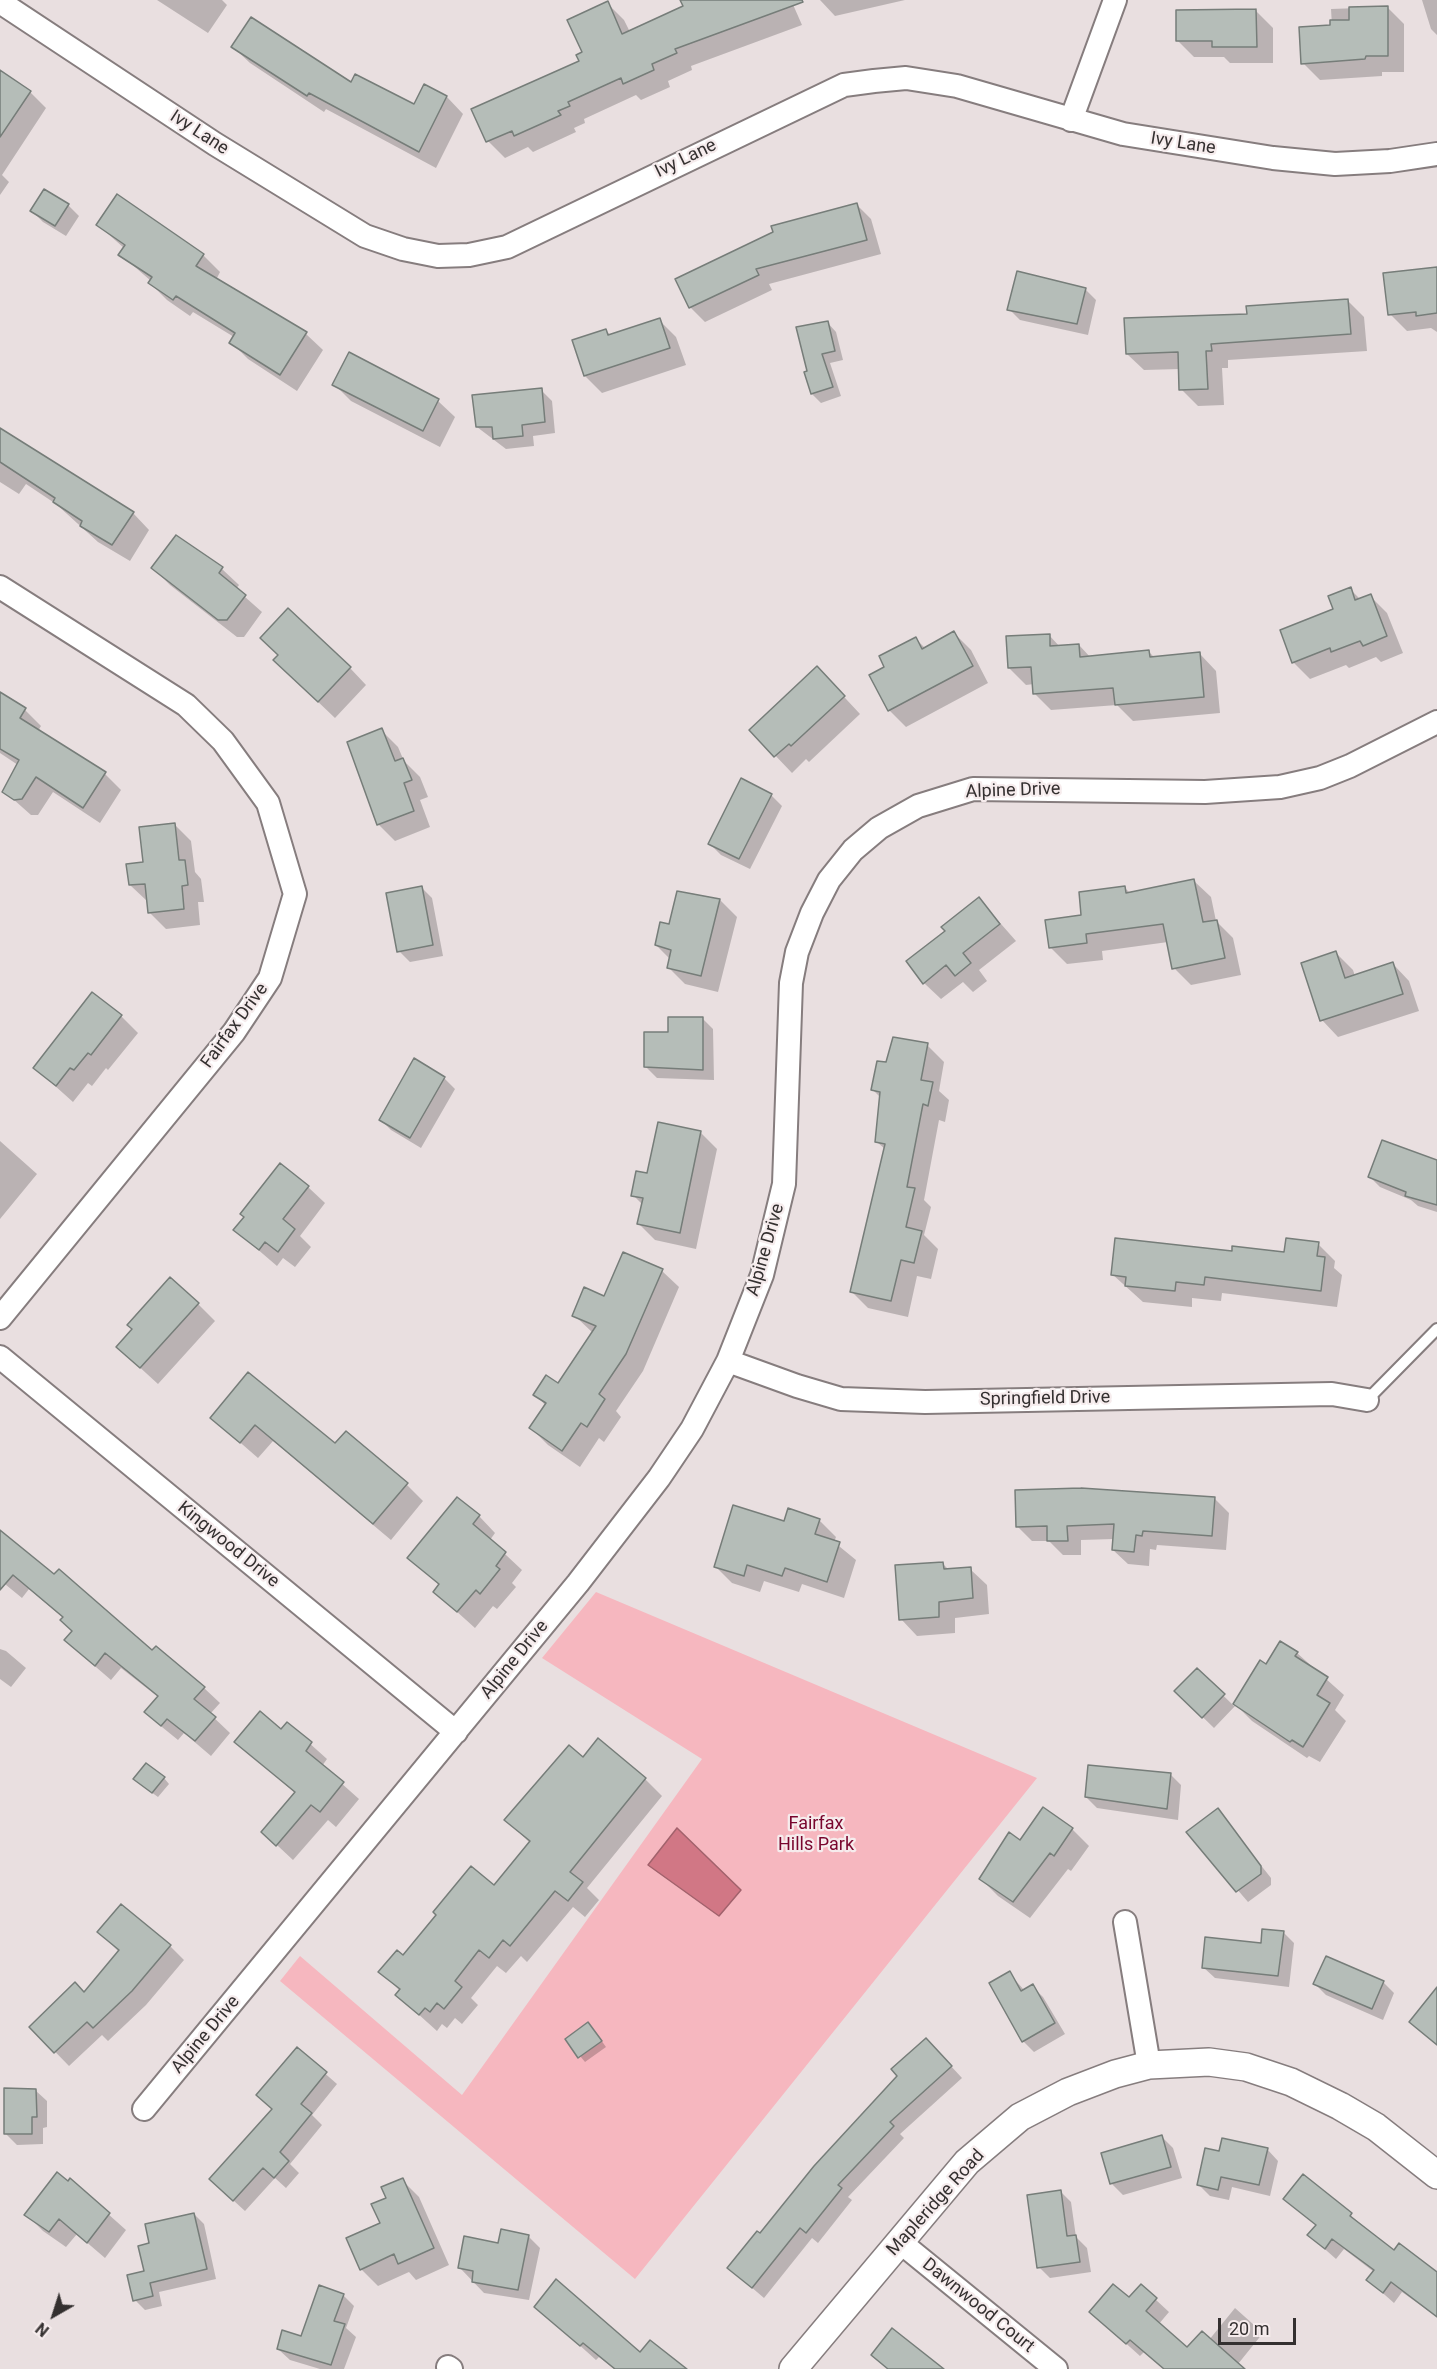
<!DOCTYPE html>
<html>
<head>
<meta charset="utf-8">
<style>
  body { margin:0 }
  #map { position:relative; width:1437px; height:2369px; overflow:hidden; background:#e9dfe0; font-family:Roboto,sans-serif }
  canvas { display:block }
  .north { position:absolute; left:24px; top:2285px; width:60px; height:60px; -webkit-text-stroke:4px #f6eced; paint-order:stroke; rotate:219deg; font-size:16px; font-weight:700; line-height:24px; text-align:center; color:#343030 }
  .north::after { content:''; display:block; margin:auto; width:21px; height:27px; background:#343030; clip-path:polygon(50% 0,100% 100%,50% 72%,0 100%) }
  .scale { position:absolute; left:1218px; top:2318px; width:78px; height:27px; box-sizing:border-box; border:3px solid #343030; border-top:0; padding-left:8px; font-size:18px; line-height:21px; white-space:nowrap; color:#343030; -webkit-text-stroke:4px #f6eced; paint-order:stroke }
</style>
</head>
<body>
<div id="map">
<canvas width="1437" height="2369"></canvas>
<div class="north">N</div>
<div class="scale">20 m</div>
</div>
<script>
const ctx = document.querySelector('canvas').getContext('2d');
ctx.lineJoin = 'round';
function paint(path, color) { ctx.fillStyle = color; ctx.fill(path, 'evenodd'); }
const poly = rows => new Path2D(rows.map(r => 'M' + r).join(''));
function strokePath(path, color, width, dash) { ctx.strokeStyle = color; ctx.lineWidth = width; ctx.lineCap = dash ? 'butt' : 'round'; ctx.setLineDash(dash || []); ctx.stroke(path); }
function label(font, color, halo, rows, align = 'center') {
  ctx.font = font + ' Roboto,sans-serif'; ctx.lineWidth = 4.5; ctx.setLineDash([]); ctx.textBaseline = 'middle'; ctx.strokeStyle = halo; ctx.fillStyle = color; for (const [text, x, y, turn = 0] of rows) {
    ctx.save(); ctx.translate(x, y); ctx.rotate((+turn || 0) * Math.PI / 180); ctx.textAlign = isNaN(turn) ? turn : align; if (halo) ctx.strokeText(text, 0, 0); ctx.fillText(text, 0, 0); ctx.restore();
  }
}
const green = poly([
  [596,1592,1037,1778,635,2279,280,1981,300,1956,462,2095,702,1759,542,1658]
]);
const water = poly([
  [677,1828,741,1890,719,1916,648,1865,677,1828]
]);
const shadow = poly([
  [157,0,222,0,227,5,208,33],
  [695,0,791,0,802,25,691,66,692,70,668,81,670,87,641,100,636,95,584,119,585,123,574,128,576,132,533,152,528,147,505,158,488,141,581,62,607,3,624,20,630,32],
  [820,0,905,0,835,16],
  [1422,0,1437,0,1437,35,1431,29],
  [1387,7,1404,24,1404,72,1382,72,1382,76,1320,80,1303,63,1332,26,1331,9],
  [1256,11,1273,28,1273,63,1230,63,1224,57,1194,57,1177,40],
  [233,47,415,106,424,86,447,97,463,114,436,168,326,109,324,112,250,63],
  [0,72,30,92,46,108,2,175,9,182,0,195],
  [118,196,203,255,220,272,216,280,306,334,323,350,297,391,248,359,231,342,234,337,193,312,190,316,167,300,150,283,151,281,120,254,124,248,98,225],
  [68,205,79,216,66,236,43,222,32,211],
  [857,205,871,219,881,254,769,284,772,290,705,322,691,308,677,279],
  [1437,269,1437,332,1431,328,1407,331,1390,314],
  [1085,289,1096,300,1088,335,1020,320,1009,309],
  [1347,300,1364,317,1367,351,1228,360,1228,368,1222,368,1224,405,1198,406,1181,389,1180,369,1144,370,1127,354,1248,315],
  [659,320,676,337,686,365,602,393,585,376,606,330,611,336],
  [827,322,836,332,843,360,830,363,841,396,821,403,812,394,809,372],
  [334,384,438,401,455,417,440,447,351,401],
  [541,390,552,401,555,433,533,436,534,446,506,449,477,427],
  [0,429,133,513,149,530,130,561,98,542,56,504,26,484,19,494,0,482],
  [203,554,222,569,239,585,236,589,262,612,244,637,237,637,170,585,153,568],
  [1350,589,1361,600,1370,596,1387,613,1403,653,1381,662,1376,657,1349,668,1346,665,1310,679,1293,662],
  [954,633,971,650,988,683,906,727,889,710,886,667,916,639,926,649],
  [1049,635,1060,647,1079,645,1091,658,1149,652,1155,658,1200,654,1216,671,1220,713,1133,721,1117,705,1051,710,1034,693,1034,684,1026,685,1009,668],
  [280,655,350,668,366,685,335,718,292,677],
  [833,685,860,714,809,762,806,759,792,773,751,730],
  [0,694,25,710,41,726,38,731,105,774,121,790,100,823,53,792,38,815,31,815,4,791,18,765,0,753],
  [381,730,398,747,404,761,420,777,428,797,420,800,430,827,395,841,378,824],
  [771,795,782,806,750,869,721,855,710,844],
  [174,824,191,841,195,872,201,879,204,902,198,902,200,925,166,929,149,912,147,901,130,885],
  [1194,881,1211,897,1216,921,1233,938,1241,975,1191,985,1174,968,1168,942,1102,951,1103,960,1067,964,1050,947,1083,916,1125,888,1131,894],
  [421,887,432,898,443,956,410,962,399,951],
  [979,899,1016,941,979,970,987,981,973,992,963,982,941,999,924,983,947,931],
  [720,900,737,917,718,992,685,984,668,967,670,959,656,945,670,926],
  [1336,953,1353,970,1355,976,1393,964,1409,981,1419,1011,1338,1037,1322,1020],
  [121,1016,138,1033,108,1070,106,1068,92,1086,88,1083,73,1102,35,1068],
  [702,1018,713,1029,714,1080,657,1078,646,1067,670,1033],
  [927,1045,944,1062,939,1091,949,1100,945,1122,939,1120,924,1200,931,1207,924,1235,938,1249,931,1279,917,1276,908,1317,868,1308,851,1291,885,1149,877,1142,881,1098,873,1090,887,1064],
  [444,1078,455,1089,421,1148,391,1130,380,1119],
  [700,1132,717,1149,696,1249,655,1240,639,1224,643,1205,633,1195],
  [0,1141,37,1174,0,1219],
  [1437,1160,1437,1212,1418,1206,1411,1200,1380,1187,1369,1176],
  [308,1187,325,1203,300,1236,311,1247,295,1267,283,1258,277,1266,235,1230],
  [1318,1244,1335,1261,1334,1268,1342,1275,1337,1307,1222,1293,1221,1301,1192,1298,1192,1307,1143,1302,1112,1274,1233,1252,1285,1254],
  [662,1271,679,1287,643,1371,616,1411,621,1417,604,1442,599,1438,580,1467,548,1445,531,1428,546,1406,535,1394,558,1385,593,1333,574,1315],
  [198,1304,215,1321,158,1384,135,1363,134,1329],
  [248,1375,335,1445,406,1484,423,1501,391,1540,273,1441,258,1458,212,1418],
  [1215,1499,1229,1513,1226,1550,1157,1545,1156,1550,1150,1549,1149,1566,1128,1564,1113,1550,1114,1539,1081,1540,1081,1555,1063,1555,1049,1541,1032,1541,1018,1527],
  [479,1516,495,1533,490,1540,522,1570,512,1583,516,1587,497,1609,493,1606,475,1628,435,1592,440,1586,409,1558],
  [819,1520,836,1537,834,1542,856,1560,844,1598,802,1584,799,1592,764,1581,760,1592,732,1583,715,1566,784,1523],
  [0,1530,54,1577,152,1652,204,1688,220,1703,210,1714,230,1733,211,1756,184,1733,178,1740,162,1727,146,1711,158,1697,121,1668,111,1680,82,1655,66,1640,73,1631,63,1618,29,1589,22,1598,0,1580],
  [942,1563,949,1570,970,1569,987,1585,989,1614,955,1618,955,1633,917,1636,901,1619],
  [0,1649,6,1651,26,1668,11,1687,0,1679],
  [1297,1653,1344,1695,1335,1710,1346,1721,1320,1762,1309,1756,1307,1758,1252,1721,1236,1705,1214,1728,1176,1691,1197,1670,1234,1706,1260,1662,1266,1666],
  [288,1724,327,1759,322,1766,359,1799,336,1827,328,1820,293,1860,263,1832,296,1794,236,1742,282,1732],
  [583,1759,645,1779,662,1796,587,1888,599,1900,585,1917,573,1907,527,1962,521,1956,506,1973,497,1966,471,1998,478,2005,462,2024,455,2018,447,2028,442,2024,437,2031,397,1995,400,1991,380,1971,403,1957,494,1887,530,1843,506,1820],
  [1170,1774,1181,1785,1178,1820,1097,1808,1086,1797],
  [164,1778,169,1784,158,1797,140,1784],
  [1217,1810,1271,1878,1271,1885,1248,1902,1188,1832],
  [1072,1829,1089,1846,1071,1871,1068,1869,1030,1918,998,1896,981,1879,1021,1843],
  [99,1932,170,1946,184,1960,146,2005,108,2041,102,2035,69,2066,31,2027,84,1994,119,1952],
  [1283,1932,1294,1943,1289,1987,1215,1978,1203,1967,1262,1944],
  [1009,1973,1024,1990,1032,1986,1043,1997,1065,2034,1034,2052,1023,2041],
  [1383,1982,1394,1993,1383,2020,1326,1995,1315,1984],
  [593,2029,606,2047,585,2062,567,2040],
  [297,2049,337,2084,312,2115,322,2125,290,2164,299,2173,286,2188,275,2178,245,2211,222,2190,273,2110],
  [937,2051,962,2078,900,2134,904,2138,848,2197,852,2200,818,2243,812,2238,764,2298,729,2268],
  [35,2090,47,2101,47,2127,43,2128,43,2144,17,2145,6,2134],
  [1162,2137,1173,2148,1182,2178,1123,2195,1112,2184,1103,2154],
  [1267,2149,1278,2161,1270,2196,1232,2187,1229,2200,1210,2196,1199,2185,1220,2153],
  [1303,2176,1395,2252,1437,2275,1437,2317,1402,2292,1394,2303,1368,2280,1374,2272,1344,2249,1336,2259,1309,2235,1317,2226,1285,2199],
  [70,2180,126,2230,105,2258,77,2234,66,2247,43,2231,26,2214],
  [402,2180,419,2197,449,2265,416,2280,409,2272,378,2286,361,2269,382,2224,388,2198],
  [1060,2191,1071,2202,1076,2237,1087,2248,1091,2272,1050,2278,1039,2267],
  [194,2214,204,2224,216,2279,159,2292,162,2306,145,2310,135,2300,145,2272,151,2244],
  [529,2237,540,2248,529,2300,484,2293,460,2268,499,2245],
  [1141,2286,1169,2312,1158,2325,1187,2350,1209,2340,1235,2308,1263,2333,1238,2364,1243,2369,1164,2369,1144,2352,1140,2356,1091,2312,1129,2299],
  [343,2295,354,2306,346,2328,356,2337,344,2369,320,2369,290,2360,278,2349,302,2338],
  [536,2306,641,2354,682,2369,614,2369,599,2357,596,2360]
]);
const building = poly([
  [680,0,802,0,803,2,675,49,677,53,652,64,654,70,623,84,621,78,568,102,570,106,558,111,561,115,514,136,512,131,486,142,471,109,579,61,576,55,582,52,567,20,608,1,622,34,683,6,680,0],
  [1388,6,1388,56,1366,56,1365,59,1301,64,1299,27,1330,25,1330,20,1349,20,1349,7,1388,6],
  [1256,9,1257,47,1212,47,1212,41,1176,41,1176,10,1256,9],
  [251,17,351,82,355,74,414,104,424,84,447,96,419,152,309,93,307,96,231,47,251,17],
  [0,70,31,91,0,137,0,70],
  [44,189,69,204,55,226,30,211,44,189],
  [117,194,204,254,196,266,307,332,280,375,229,343,235,333,176,296,173,300,148,283,152,277,118,255,125,245,96,225,117,194],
  [857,203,867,240,756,269,759,275,689,308,675,279,773,232,771,226,857,203],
  [1437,267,1437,313,1416,316,1416,312,1388,315,1383,273,1437,267],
  [1017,271,1086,288,1077,324,1007,310,1017,271],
  [1348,299,1351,334,1211,344,1212,351,1206,351,1208,389,1179,390,1178,352,1126,354,1124,318,1247,314,1246,306,1348,299],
  [660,318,670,348,584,376,572,340,606,329,608,335,660,318],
  [828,321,835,351,822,354,833,387,811,394,804,372,807,371,796,327,828,321],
  [349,352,439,399,423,431,332,385,349,352],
  [542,388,545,422,522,425,523,436,493,439,492,427,476,427,472,395,542,388],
  [0,428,134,512,112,545,80,526,82,521,53,502,55,498,0,462,0,428],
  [176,535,223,567,219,573,246,595,227,620,218,620,151,568,176,535],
  [1351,587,1355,600,1371,594,1387,636,1363,646,1360,641,1331,652,1330,648,1292,663,1280,630,1333,609,1328,596,1351,587],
  [288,608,351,667,318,702,273,660,278,655,260,638,288,608],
  [954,631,973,666,888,711,869,675,884,667,879,656,916,637,922,649,954,631],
  [1050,634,1050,646,1079,644,1080,657,1149,650,1150,657,1200,652,1204,697,1115,705,1113,688,1033,694,1031,667,1008,668,1006,636,1050,634],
  [817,666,845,696,791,746,789,744,774,757,749,730,817,666],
  [0,692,26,708,20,718,106,772,83,808,36,777,22,799,14,800,2,792,19,760,0,749,0,692],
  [382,728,395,761,403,758,412,780,404,783,414,811,377,825,347,742,382,728],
  [741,778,772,794,739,859,708,844,741,778],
  [175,823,179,860,185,860,188,885,182,886,184,909,148,913,145,884,129,885,126,864,143,862,139,827,175,823],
  [1194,879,1203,922,1217,920,1225,958,1172,969,1163,924,1086,934,1087,943,1049,948,1045,920,1081,915,1079,892,1125,886,1126,893,1194,879],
  [422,886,433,945,397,952,386,893,422,886],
  [677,891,720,899,701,976,667,968,671,950,655,945,660,922,669,924,677,891],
  [979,897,1000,924,963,953,971,963,955,976,946,965,923,984,906,961,945,931,941,927,979,897],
  [1336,951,1345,978,1393,962,1403,994,1320,1021,1301,963,1336,951],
  [92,992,122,1015,91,1055,88,1053,74,1070,70,1068,56,1086,33,1068,92,992],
  [668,1017,703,1017,703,1070,644,1067,644,1032,668,1032,668,1017],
  [893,1037,928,1043,921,1080,933,1082,928,1106,923,1104,907,1187,915,1188,906,1227,922,1231,914,1263,901,1260,891,1301,850,1292,885,1144,875,1142,880,1092,871,1090,877,1061,886,1062,893,1037],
  [414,1058,445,1077,410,1138,379,1120,414,1058],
  [658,1122,701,1131,680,1233,637,1224,643,1198,631,1196,636,1171,647,1173,658,1122],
  [1382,1140,1437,1160,1437,1205,1405,1196,1406,1192,1368,1177,1382,1140],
  [280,1163,309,1186,283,1219,295,1229,278,1252,265,1242,259,1250,233,1230,244,1217,240,1214,280,1163],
  [1115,1238,1232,1251,1232,1246,1284,1252,1286,1238,1319,1242,1317,1256,1325,1257,1321,1291,1205,1277,1204,1285,1176,1282,1175,1291,1125,1286,1126,1277,1111,1275,1115,1238],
  [623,1252,663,1269,626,1354,599,1394,605,1399,587,1427,581,1423,562,1451,529,1428,546,1403,533,1395,546,1375,558,1383,596,1326,572,1316,584,1287,604,1296,623,1252],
  [170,1277,199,1303,140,1368,116,1347,132,1329,127,1325,170,1277],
  [248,1372,335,1443,346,1431,408,1483,373,1524,255,1425,240,1443,210,1418,248,1372],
  [1081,1488,1215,1497,1212,1536,1143,1531,1142,1536,1136,1535,1134,1552,1112,1550,1114,1524,1067,1526,1068,1541,1047,1541,1047,1526,1016,1527,1015,1490,1081,1488],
  [457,1497,480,1515,473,1524,506,1552,496,1566,500,1569,480,1594,476,1590,457,1612,433,1592,439,1584,407,1558,457,1497],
  [733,1505,784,1521,788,1508,820,1519,815,1534,840,1542,827,1582,785,1568,782,1576,747,1565,744,1576,714,1567,733,1505],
  [0,1530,54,1574,59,1569,152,1650,156,1646,205,1687,194,1699,216,1717,195,1741,167,1719,161,1726,144,1712,158,1696,105,1653,95,1666,64,1640,72,1631,60,1620,63,1617,13,1575,0,1590,0,1530],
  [943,1562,944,1569,971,1567,973,1598,939,1602,939,1617,899,1620,895,1565,943,1562],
  [1280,1641,1298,1652,1295,1656,1328,1677,1317,1695,1330,1703,1303,1747,1292,1740,1290,1742,1233,1704,1260,1660,1266,1664,1280,1641],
  [1197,1668,1225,1694,1202,1718,1174,1691,1197,1668],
  [260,1711,281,1729,287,1722,312,1742,306,1751,344,1782,320,1812,311,1805,276,1846,261,1832,295,1792,234,1742,260,1711],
  [598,1738,646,1778,570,1872,583,1882,568,1901,555,1891,510,1946,503,1940,489,1958,479,1950,455,1981,462,1987,444,2009,437,2003,430,2012,425,2008,419,2015,395,1995,400,1989,378,1972,397,1950,403,1955,436,1915,433,1912,471,1866,494,1885,530,1841,504,1820,569,1745,583,1757,598,1738],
  [146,1763,165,1777,152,1793,133,1779,146,1763],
  [1088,1765,1171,1773,1167,1809,1085,1797,1088,1765],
  [1043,1807,1073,1828,1054,1856,1050,1853,1013,1902,979,1879,1009,1832,1020,1840,1043,1807],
  [1218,1808,1261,1866,1261,1874,1236,1892,1186,1832,1218,1808],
  [121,1904,171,1945,132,1991,93,2028,87,2022,54,2053,29,2027,75,1982,84,1992,119,1950,97,1932,121,1904],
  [1262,1929,1284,1931,1278,1976,1202,1968,1205,1937,1261,1943,1262,1929],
  [1326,1956,1384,1981,1372,2009,1313,1984,1326,1956],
  [1010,1971,1021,1991,1033,1984,1055,2023,1022,2042,989,1983,1010,1971],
  [1437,1987,1437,2045,1409,2022,1437,1987],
  [588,2022,602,2041,578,2058,565,2039,588,2022],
  [926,2038,952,2066,890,2122,894,2126,838,2185,842,2188,806,2233,800,2228,752,2288,727,2268,757,2231,760,2233,814,2166,897,2076,891,2069,926,2038],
  [297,2047,327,2072,301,2104,312,2113,280,2152,289,2161,274,2178,263,2168,233,2201,209,2179,272,2109,256,2095,297,2047],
  [4,2088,36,2089,37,2117,32,2117,32,2134,4,2134,4,2088],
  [1162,2135,1171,2167,1110,2184,1101,2153,1162,2135],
  [1222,2138,1268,2148,1259,2185,1221,2177,1218,2190,1197,2185,1205,2148,1219,2151,1222,2138],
  [57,2172,68,2181,70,2178,110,2213,87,2243,59,2219,49,2232,24,2215,57,2172],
  [1303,2174,1352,2213,1350,2216,1394,2250,1399,2243,1437,2272,1437,2317,1391,2282,1383,2293,1366,2280,1374,2270,1332,2239,1325,2249,1307,2235,1316,2225,1283,2199,1303,2174],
  [403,2178,434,2248,398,2264,394,2254,360,2270,346,2238,380,2223,371,2204,386,2198,381,2187,403,2178],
  [1061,2190,1067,2236,1076,2235,1080,2262,1037,2268,1027,2195,1061,2190],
  [194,2213,207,2269,150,2283,153,2296,133,2301,127,2275,144,2271,138,2246,149,2243,145,2224,194,2213],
  [501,2229,529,2235,518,2290,472,2282,473,2271,458,2268,464,2236,498,2243,501,2229],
  [556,2279,640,2352,650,2340,687,2369,615,2369,583,2343,580,2346,534,2307,556,2279],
  [1113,2284,1129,2297,1141,2284,1157,2298,1146,2311,1187,2347,1202,2331,1245,2369,1164,2369,1130,2340,1126,2344,1089,2312,1113,2284],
  [319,2285,344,2294,334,2321,345,2324,331,2365,277,2349,282,2330,301,2336,319,2285],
  [892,2328,944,2369,888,2369,871,2355,892,2328]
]);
const service = poly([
  [1367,1400,1437,1329]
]);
const minor = poly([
  [0,2,215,144,365,236,403,249,438,256,469,255,507,247,844,85,874,81,906,78,957,86,1123,134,1273,158,1335,164,1390,161,1437,154],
  [1071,120,1115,0],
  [0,587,186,705,223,741,268,803,295,894,270,978,234,1032,0,1318],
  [0,1357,456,1732],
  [728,1361,797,1386,841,1399,925,1402,1332,1394,1367,1400],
  [1125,1922,1149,2065],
  [144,2109,578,1583,659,1478,692,1429,728,1361,762,1275,784,1184,791,983,797,952,812,913,829,880,853,850,879,828,918,806,973,789,1205,792,1280,787,1320,778,1350,766,1437,722],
  [900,2242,1056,2369],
  [448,2367,451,2369]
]);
const tertiary = poly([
  [793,2369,967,2162,1020,2117,1068,2092,1115,2074,1149,2065,1209,2062,1246,2067,1291,2082,1340,2106,1376,2127,1437,2175]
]);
const streetNames = [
  ["Ivy Lane",199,133,33],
  ["Ivy Lane",1183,144,9],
  ["Ivy Lane",686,159,-26],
  ["Alpine Drive",1013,791,-2],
  ["Fairfax Drive",235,1026,-54],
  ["Alpine Drive",766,1250,-74],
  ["Springfield Drive",1045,1399,-1],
  ["Kingwood Drive",228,1545,39],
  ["Alpine Drive",515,1660,-51],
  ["Alpine Drive",206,2035,-50],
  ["Mapleridge Road",936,2203,-48],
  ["Dawnwood Court",978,2306,39]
];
const parkNames = [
  ["Fairfax",816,1824],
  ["Hills Park",816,1845]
];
paint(green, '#f6b7bf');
paint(water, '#d17785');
strokePath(water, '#a2626c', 1.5);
paint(shadow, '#0003');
paint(building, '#b5bdb8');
strokePath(building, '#767d79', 1.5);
strokePath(service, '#867d7e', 14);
strokePath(minor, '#867d7e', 26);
strokePath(tertiary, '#867d7e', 30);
strokePath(service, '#fff', 10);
strokePath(minor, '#fff', 22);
strokePath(tertiary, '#fff', 27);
label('18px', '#343030', '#f6eced', streetNames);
label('18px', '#78052d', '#f6eced', parkNames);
</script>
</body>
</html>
